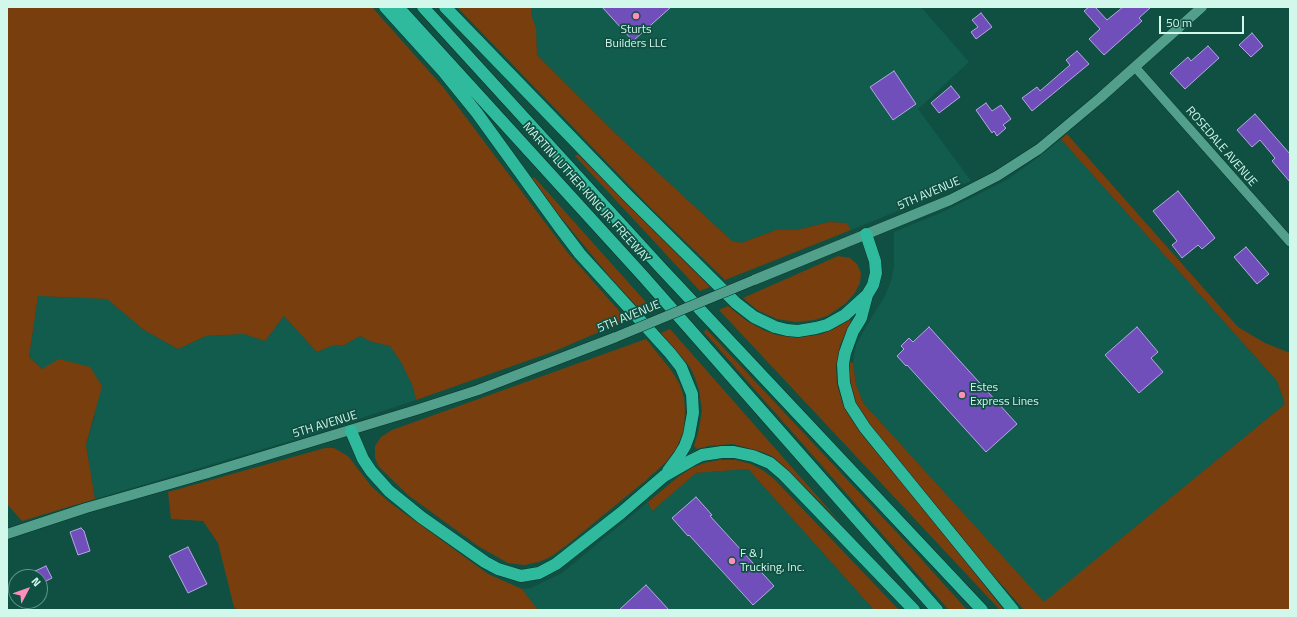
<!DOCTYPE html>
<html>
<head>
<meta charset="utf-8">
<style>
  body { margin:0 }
  #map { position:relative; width:1297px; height:617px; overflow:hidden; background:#105043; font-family:"Titillium Web",sans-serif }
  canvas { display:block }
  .frame { position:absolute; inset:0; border:8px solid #d2f8ec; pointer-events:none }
  .north { position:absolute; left:8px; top:569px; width:40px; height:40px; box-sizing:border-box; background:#105043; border:1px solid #5e9387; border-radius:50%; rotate:49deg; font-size:11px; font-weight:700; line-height:16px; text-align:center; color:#d2f8ec }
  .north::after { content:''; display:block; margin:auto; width:14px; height:18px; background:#fe8ebc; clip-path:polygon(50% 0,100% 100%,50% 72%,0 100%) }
  .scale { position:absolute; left:1159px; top:16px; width:85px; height:18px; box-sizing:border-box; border:2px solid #d2f8ec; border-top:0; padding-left:5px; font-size:12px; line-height:14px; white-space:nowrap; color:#d2f8ec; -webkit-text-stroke:3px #105043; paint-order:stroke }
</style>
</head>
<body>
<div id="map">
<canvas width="1297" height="617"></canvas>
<div class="frame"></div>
<div class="north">N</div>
<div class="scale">50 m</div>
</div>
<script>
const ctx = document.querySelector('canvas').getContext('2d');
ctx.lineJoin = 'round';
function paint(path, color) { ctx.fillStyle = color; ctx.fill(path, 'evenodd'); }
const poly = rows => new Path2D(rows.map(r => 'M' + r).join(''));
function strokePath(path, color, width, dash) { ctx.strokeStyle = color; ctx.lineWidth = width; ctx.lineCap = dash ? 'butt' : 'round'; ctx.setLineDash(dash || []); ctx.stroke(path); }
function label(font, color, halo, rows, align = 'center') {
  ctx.font = font + ' "Titillium Web",sans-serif'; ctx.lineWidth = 3.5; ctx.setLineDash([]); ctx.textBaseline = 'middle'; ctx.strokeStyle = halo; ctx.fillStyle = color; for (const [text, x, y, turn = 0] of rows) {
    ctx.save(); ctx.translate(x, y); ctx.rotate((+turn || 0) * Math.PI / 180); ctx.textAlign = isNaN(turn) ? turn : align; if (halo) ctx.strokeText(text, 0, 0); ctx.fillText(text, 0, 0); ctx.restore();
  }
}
const built = poly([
  [531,7,921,7,969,62,918,109,971,181,851,230,847,223,829,222,796,230,776,230,741,243,732,241,615,133,537,55,536,28,531,14],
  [1061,139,1277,381,1285,404,1044,603,864,404,856,385,853,363,856,345,867,325,885,296,892,278,894,265,894,232,945,211,1007,180,1032,162],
  [38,296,107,299,144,330,178,349,206,336,244,334,265,341,284,316,317,352,331,346,344,345,360,336,372,342,390,346,401,362,413,387,416,400,297,439,95,499,86,445,95,416,29,357],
  [748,469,874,610,538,610,522,589,531,588,562,573,648,502,652,510,696,473]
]);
const green = poly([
  [7,7,372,7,443,87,568,253,627,320,555,351,416,400,413,387,401,362,390,346,372,342,360,336,344,345,331,346,317,352,284,316,265,341,244,334,206,336,178,349,144,330,107,299,38,296,29,357,42,369,59,359,90,367,102,386,86,445,95,499,22,521,7,504],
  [457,7,531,7,531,14,536,28,537,55,615,133,732,241,741,243,776,230,796,230,829,222,847,223,851,230,725,280,651,208,572,126],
  [1067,134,1238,327,1265,343,1290,353,1290,610,1024,610,986,567,865,419,854,402,849,375,849,362,853,363,856,385,864,404,1044,602,1285,404,1277,381,1067,146,1061,139],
  [578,154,639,216,710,287,700,291,575,156],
  [534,177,653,310,643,313,610,277,558,214,532,178],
  [838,256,850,258,857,264,861,273,860,283,854,294,846,303,827,316,814,320,796,322,777,319,757,310,743,298],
  [728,306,747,321,763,330,777,335,793,337,810,336,822,334,833,329,849,319,851,321,840,345,836,367,837,384,842,402,846,411,862,435,940,529,1003,609,1002,610,1000,610,719,310],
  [670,329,840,522,791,473,772,456,762,452,733,444,708,446,697,449,694,446,698,433,702,411,699,390,695,378,690,367,661,333],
  [706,329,915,552,967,610,949,610,704,332],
  [646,339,671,370,679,383,684,397,685,412,684,430,676,449,666,462,645,481,567,545,552,556,539,562,524,565,508,563,478,546,408,495,379,467,375,458,375,446,381,437,392,430],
  [325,448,334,448,348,456,371,486,389,502,488,574,522,589,538,610,238,610,234,607,218,543,203,521,171,519,168,492],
  [719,460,736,460,751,464,764,471,775,480,899,610,874,610,748,469,696,473,652,511,648,502,678,477,691,468,704,463]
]);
const building = poly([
  [602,7,671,7,633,41,602,7],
  [1089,7,1095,7,1107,20,1123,7,1151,7,1139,18,1142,21,1104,55,1089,39,1100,29,1084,11,1089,7],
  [981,13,992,27,976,39,971,32,978,27,972,20,981,13],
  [1252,33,1263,46,1251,57,1239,45,1252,33],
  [1208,46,1219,58,1185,89,1170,73,1188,57,1191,61,1208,46],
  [1077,51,1089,64,1032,111,1022,98,1037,87,1040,91,1070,65,1066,60,1077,51],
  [894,71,916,104,893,120,870,87,894,71],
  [951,86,960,97,939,113,931,103,951,86],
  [986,103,992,111,1001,105,1011,119,1003,125,1006,128,997,136,994,131,992,133,976,110,986,103],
  [1255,114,1290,154,1290,182,1272,161,1275,158,1260,140,1252,147,1237,130,1255,114],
  [1178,191,1215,238,1202,249,1198,245,1182,258,1172,245,1177,241,1153,211,1178,191],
  [1246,247,1269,274,1257,284,1234,257,1246,247],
  [929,327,1017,424,986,452,907,365,906,366,897,356,904,349,901,346,909,338,913,342,929,327],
  [1137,327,1158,352,1151,358,1163,372,1139,393,1105,355,1137,327],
  [696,497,712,515,710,516,774,586,753,605,689,535,688,536,672,518,696,497],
  [81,528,84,531,90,551,78,555,70,532,81,528],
  [188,547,207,584,188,593,169,556,188,547],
  [46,566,52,578,40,584,40,577,22,577,46,566],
  [646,585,669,610,619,610,646,585]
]);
const street = poly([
  [1135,67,1290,242]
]);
const secondary = poly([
  [754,280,950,200,997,176,1039,149,1100,98,1202,7],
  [7,534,86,508,208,473,416,410,478,390,616,337]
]);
const highway = poly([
  [385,7,443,71,477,113,558,225,580,254,670,353,681,367,692,394,693,413,689,435,685,446,679,456,668,471],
  [398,7,643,276,937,610],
  [423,7,661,268,982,610],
  [445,7,628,196,736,303,754,317,775,327,787,330,798,331,816,328,827,325,845,315,867,295],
  [866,234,875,261,876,273,873,285,867,295,861,318,853,331,845,353,843,364,844,383,850,405,865,428,1013,610],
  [351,431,363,459,371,471,389,491,421,517,485,562,498,569,521,576,539,573,556,564,621,513,664,476,692,460,702,455,722,452,734,452,753,456,770,463,784,475,914,610]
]);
const secondaryBridge = poly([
  [616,337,754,280]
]);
const markers = [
  [636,16,4,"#fe8ebc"],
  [962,395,4,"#fe8ebc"],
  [732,561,4,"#fe8ebc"]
];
const poiNames = [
  ["Sturts",636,30,"center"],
  ["Builders LLC",636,44,"center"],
  ["Estes",970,388],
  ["Express Lines",970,402],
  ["F & J",740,554],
  ["Trucking, Inc.",740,568]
];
const streetNames = [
  ["ROSEDALE AVENUE",1221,147,49],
  ["MARTIN LUTHER KING JR. FREEWAY",586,193,48],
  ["5TH AVENUE",929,194,-23],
  ["5TH AVENUE",629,317,-22],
  ["5TH AVENUE",325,425,-17]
];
paint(built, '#115c4d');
paint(green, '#783e0d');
paint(building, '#714fbb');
strokePath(building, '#b5a8e2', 1);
strokePath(street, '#07332a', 10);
strokePath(secondary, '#07332a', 11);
strokePath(highway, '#07332a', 13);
strokePath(street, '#52a08c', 9);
strokePath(secondary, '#52a08c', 10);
strokePath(highway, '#2fba9d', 12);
strokePath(secondaryBridge, '#07332a', 11, []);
strokePath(secondaryBridge, '#52a08c', 10);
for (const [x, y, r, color] of markers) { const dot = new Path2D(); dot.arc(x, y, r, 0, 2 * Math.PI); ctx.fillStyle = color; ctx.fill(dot); strokePath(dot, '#105043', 1.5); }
label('12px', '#d2f8ec', '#105043', poiNames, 'left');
label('12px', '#d2f8ec', '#105043', streetNames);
</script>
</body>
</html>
